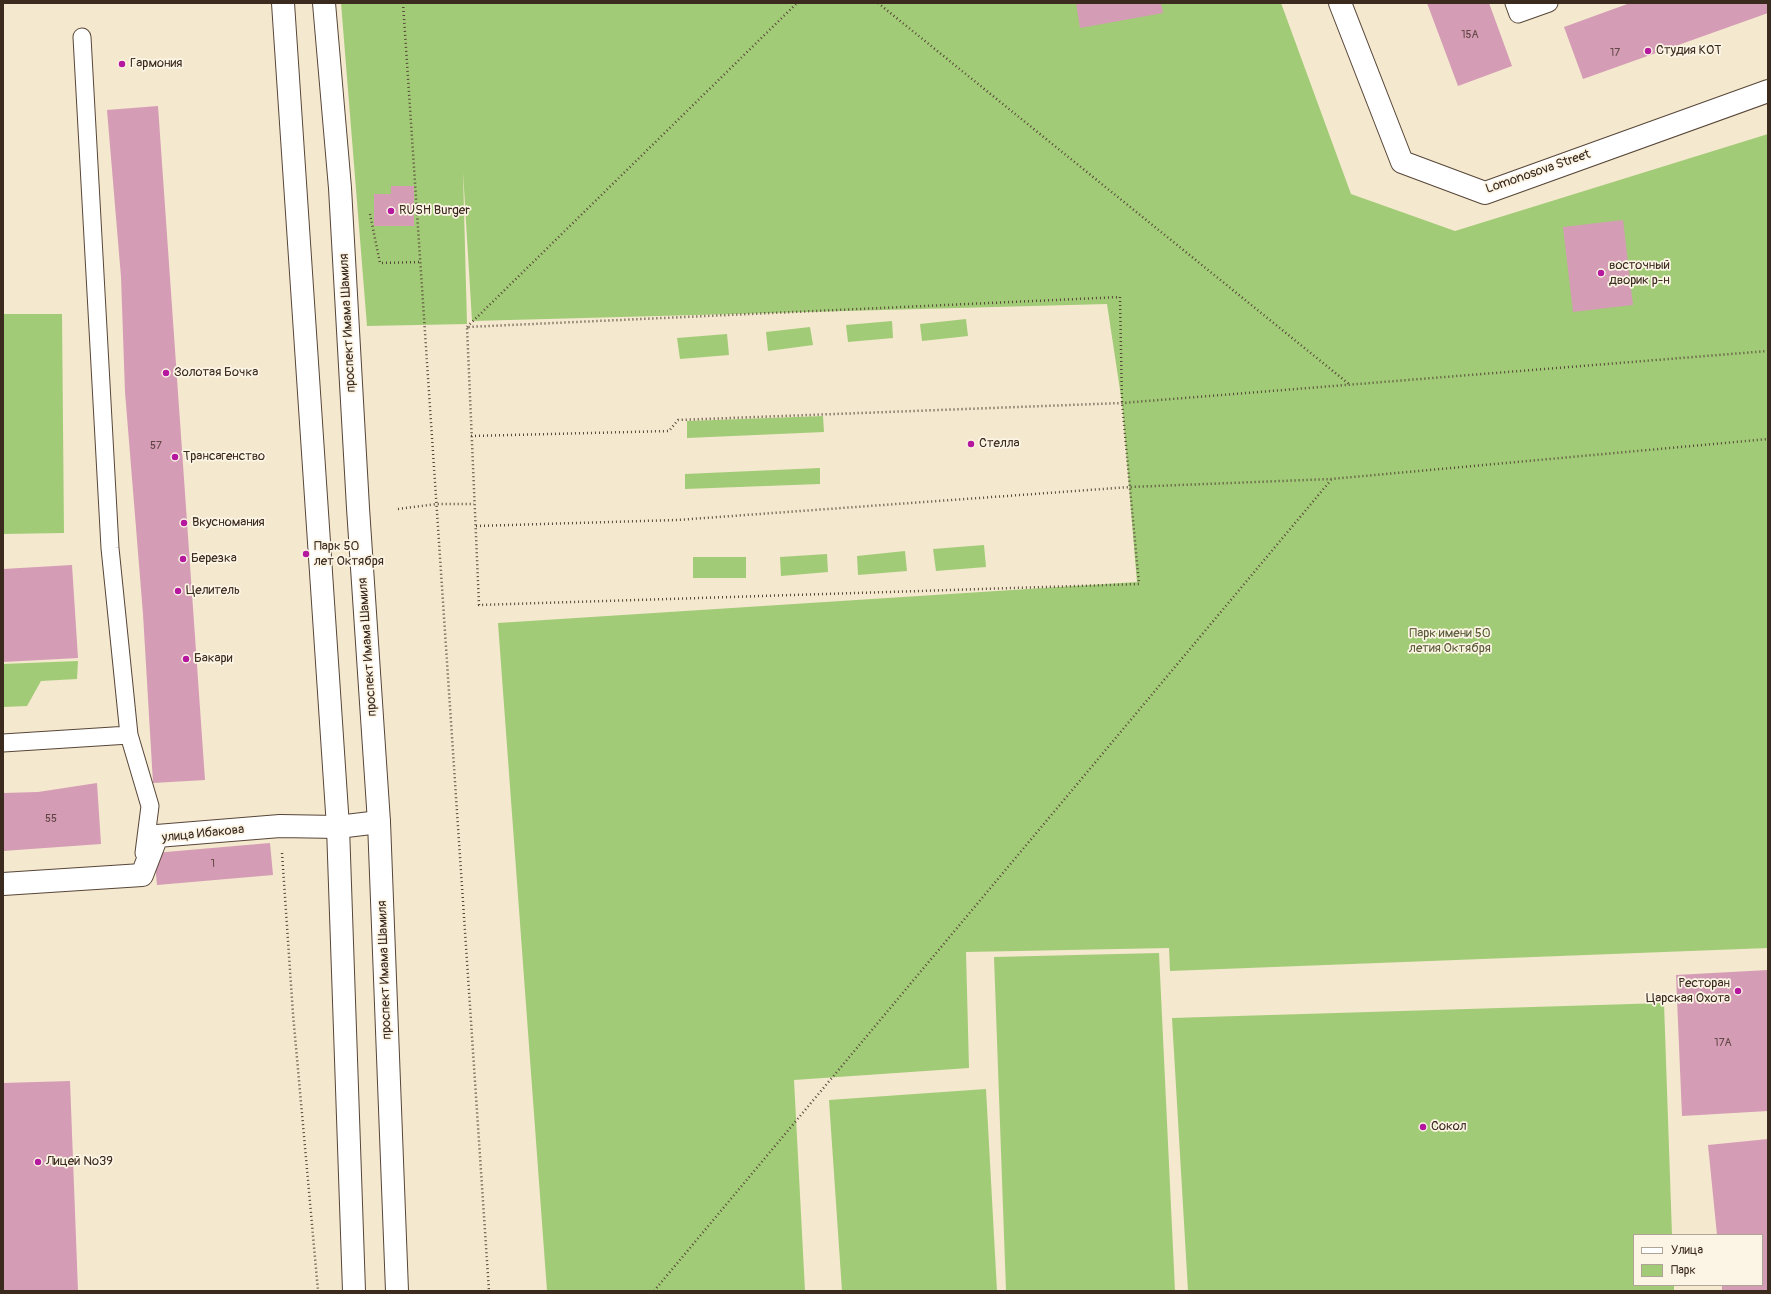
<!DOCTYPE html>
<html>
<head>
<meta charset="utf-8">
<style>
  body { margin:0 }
  #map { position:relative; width:1771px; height:1294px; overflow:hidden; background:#f4e8ce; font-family:Pangolin,sans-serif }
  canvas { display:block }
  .frame { position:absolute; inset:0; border:4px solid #3b2a1e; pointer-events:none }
  .legend { position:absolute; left:1633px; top:1234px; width:130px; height:52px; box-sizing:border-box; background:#fcf5e5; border:1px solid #afa495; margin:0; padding:5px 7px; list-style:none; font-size:12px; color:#3b2a1e }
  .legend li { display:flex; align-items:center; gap:8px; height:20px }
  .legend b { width:20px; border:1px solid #afa495 }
</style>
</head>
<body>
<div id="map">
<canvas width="1771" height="1294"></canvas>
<div class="frame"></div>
<ul class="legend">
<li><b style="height:5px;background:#fff"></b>Улица</li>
<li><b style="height:11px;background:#a2cb77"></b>Парк</li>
</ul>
</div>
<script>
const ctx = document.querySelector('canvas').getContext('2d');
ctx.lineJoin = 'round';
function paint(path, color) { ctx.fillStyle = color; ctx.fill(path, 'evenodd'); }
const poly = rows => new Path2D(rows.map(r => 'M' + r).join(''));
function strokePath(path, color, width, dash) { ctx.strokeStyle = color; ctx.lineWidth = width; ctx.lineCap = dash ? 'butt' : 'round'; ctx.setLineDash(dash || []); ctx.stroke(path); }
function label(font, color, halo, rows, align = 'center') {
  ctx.font = font + ' Pangolin,sans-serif'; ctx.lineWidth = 3.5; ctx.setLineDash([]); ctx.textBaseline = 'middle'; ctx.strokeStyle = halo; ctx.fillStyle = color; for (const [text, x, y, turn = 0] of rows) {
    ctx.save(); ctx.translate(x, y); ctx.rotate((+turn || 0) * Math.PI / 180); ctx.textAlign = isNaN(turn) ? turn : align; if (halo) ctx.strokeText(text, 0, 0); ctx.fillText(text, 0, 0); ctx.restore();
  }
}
const green = poly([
  [341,3,1281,3,1351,194,1455,231,1768,134,1768,948,1170,971,1169,948,966,952,969,1068,794,1080,805,1291,547,1291,498,623,1137,582,1122,403,1107,304,472,321,463,172,467,324,367,326],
  [3,314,62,314,64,533,3,534],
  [966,319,968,336,922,341,920,324],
  [892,321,893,338,848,342,846,325],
  [810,327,813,345,768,351,766,332],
  [727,334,729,355,680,359,677,338],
  [823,416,824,432,687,438,687,421],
  [820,468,820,484,685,489,685,474],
  [984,545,986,567,936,571,933,549],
  [905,551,907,571,858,575,857,556],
  [827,554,828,572,781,576,780,557],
  [693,557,746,557,746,578,693,578],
  [78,661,77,679,41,681,27,706,3,707,3,664],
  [1159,953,1175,1291,1006,1291,994,957],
  [1664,1003,1672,1235,1634,1235,1634,1285,1674,1285,1674,1291,1188,1291,1172,1018],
  [986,1089,997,1291,842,1291,829,1100]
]);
const building = poly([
  [1076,3,1161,3,1163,13,1080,28],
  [1427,3,1489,3,1512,66,1458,86],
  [1630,3,1768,3,1768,13,1583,79,1564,27],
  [158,106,205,780,153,783,143,614,125,392,121,277,107,110],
  [391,186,414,186,414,226,374,226,374,194,391,194],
  [1623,220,1633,305,1573,312,1563,227],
  [72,565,78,658,3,662,3,569],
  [97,783,101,844,3,851,3,793,38,792],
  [270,843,273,875,157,885,154,853],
  [1768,970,1768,1111,1682,1116,1676,975],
  [70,1081,78,1291,3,1291,3,1083],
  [1768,1139,1768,1291,1722,1291,1722,1285,1762,1285,1762,1235,1717,1235,1708,1145]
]);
const path = poly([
  [403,3,489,1291],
  [878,3,1349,384],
  [370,214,380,263,420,262],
  [1120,297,1122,403,1139,584,479,605,467,327,1120,297],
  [467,327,797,3],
  [471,436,669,431,678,420,1122,403,1768,351],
  [398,509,437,504,474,504],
  [476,526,677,520,1130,487,1331,479,1768,439],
  [282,853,293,1014,318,1291],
  [654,1291,1331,480]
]);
const lane = poly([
  [1514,3,1518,14,1549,3],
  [82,37,110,548,129,735,150,806,144,853],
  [3,743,129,735]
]);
const street = poly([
  [1340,3,1402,162,1485,193,1768,91],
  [3,884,142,875,157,836,280,826,338,827,379,822]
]);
const primary = poly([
  [283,3,338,827,354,1291],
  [324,3,340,188,358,508,379,822,397,1291]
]);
const markers = [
  [1648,51,4,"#b5179e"],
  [122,64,4,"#b5179e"],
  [391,211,4,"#b5179e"],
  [1601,273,4,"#b5179e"],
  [166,373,4,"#b5179e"],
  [971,444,4,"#b5179e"],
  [175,457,4,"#b5179e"],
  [184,523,4,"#b5179e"],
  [306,554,4,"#b5179e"],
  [183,559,4,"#b5179e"],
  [178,591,4,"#b5179e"],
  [186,659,4,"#b5179e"],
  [1738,991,4,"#b5179e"],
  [1423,1127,4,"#b5179e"],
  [38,1162,4,"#b5179e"]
];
const numberNames = [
  ["15А",1470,35],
  ["17",1615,53],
  ["57",156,446],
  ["55",51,819],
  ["1",213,864],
  ["17А",1723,1043]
];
const poiNames = [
  ["Студия КОТ",1656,51],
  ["Гармония",130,64],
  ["RUSH Burger",399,211],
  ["восточный",1609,266],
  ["дворик р-н",1609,281],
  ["Золотая Бочка",174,373],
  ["Стелла",979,444],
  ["Трансагенство",183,457],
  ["Вкусномания",192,523],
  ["Парк 50",314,547],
  ["лет Октября",314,562],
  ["Березка",191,559],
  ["Целитель",186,591],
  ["Бакари",194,659],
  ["Ресторан",1730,984,"right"],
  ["Царская Охота",1730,999,"right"],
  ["Сокол",1431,1127],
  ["Лицей №39",46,1162]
];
const streetNames = [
  ["Lomonosova Street",1538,172,-19],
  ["проспект Имама Шамиля",348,323,-93],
  ["проспект Имама Шамиля",368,647,-94],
  ["улица Ибакова",203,834,-6],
  ["проспект Имама Шамиля",385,970,-92]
];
const parkNames = [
  ["Парк имени 50",1450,634],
  ["летия Октября",1450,649]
];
paint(green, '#a2cb77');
paint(building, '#d49cb5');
strokePath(lane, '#574638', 19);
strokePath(street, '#574638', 24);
strokePath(primary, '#574638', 24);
strokePath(path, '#574638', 2.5, [1, 3]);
strokePath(lane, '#fff', 17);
strokePath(street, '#fff', 22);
strokePath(primary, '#fff', 22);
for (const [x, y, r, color] of markers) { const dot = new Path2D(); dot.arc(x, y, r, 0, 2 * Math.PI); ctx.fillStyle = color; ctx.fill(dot); strokePath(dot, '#fcf5e5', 1.5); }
label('11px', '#614644', null, numberNames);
label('13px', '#3b2a1e', '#fcf5e5', poiNames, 'left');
label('13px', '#3b2a1e', '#fcf5e5', streetNames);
label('13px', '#5a5a39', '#fcf5e5', parkNames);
</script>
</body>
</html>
